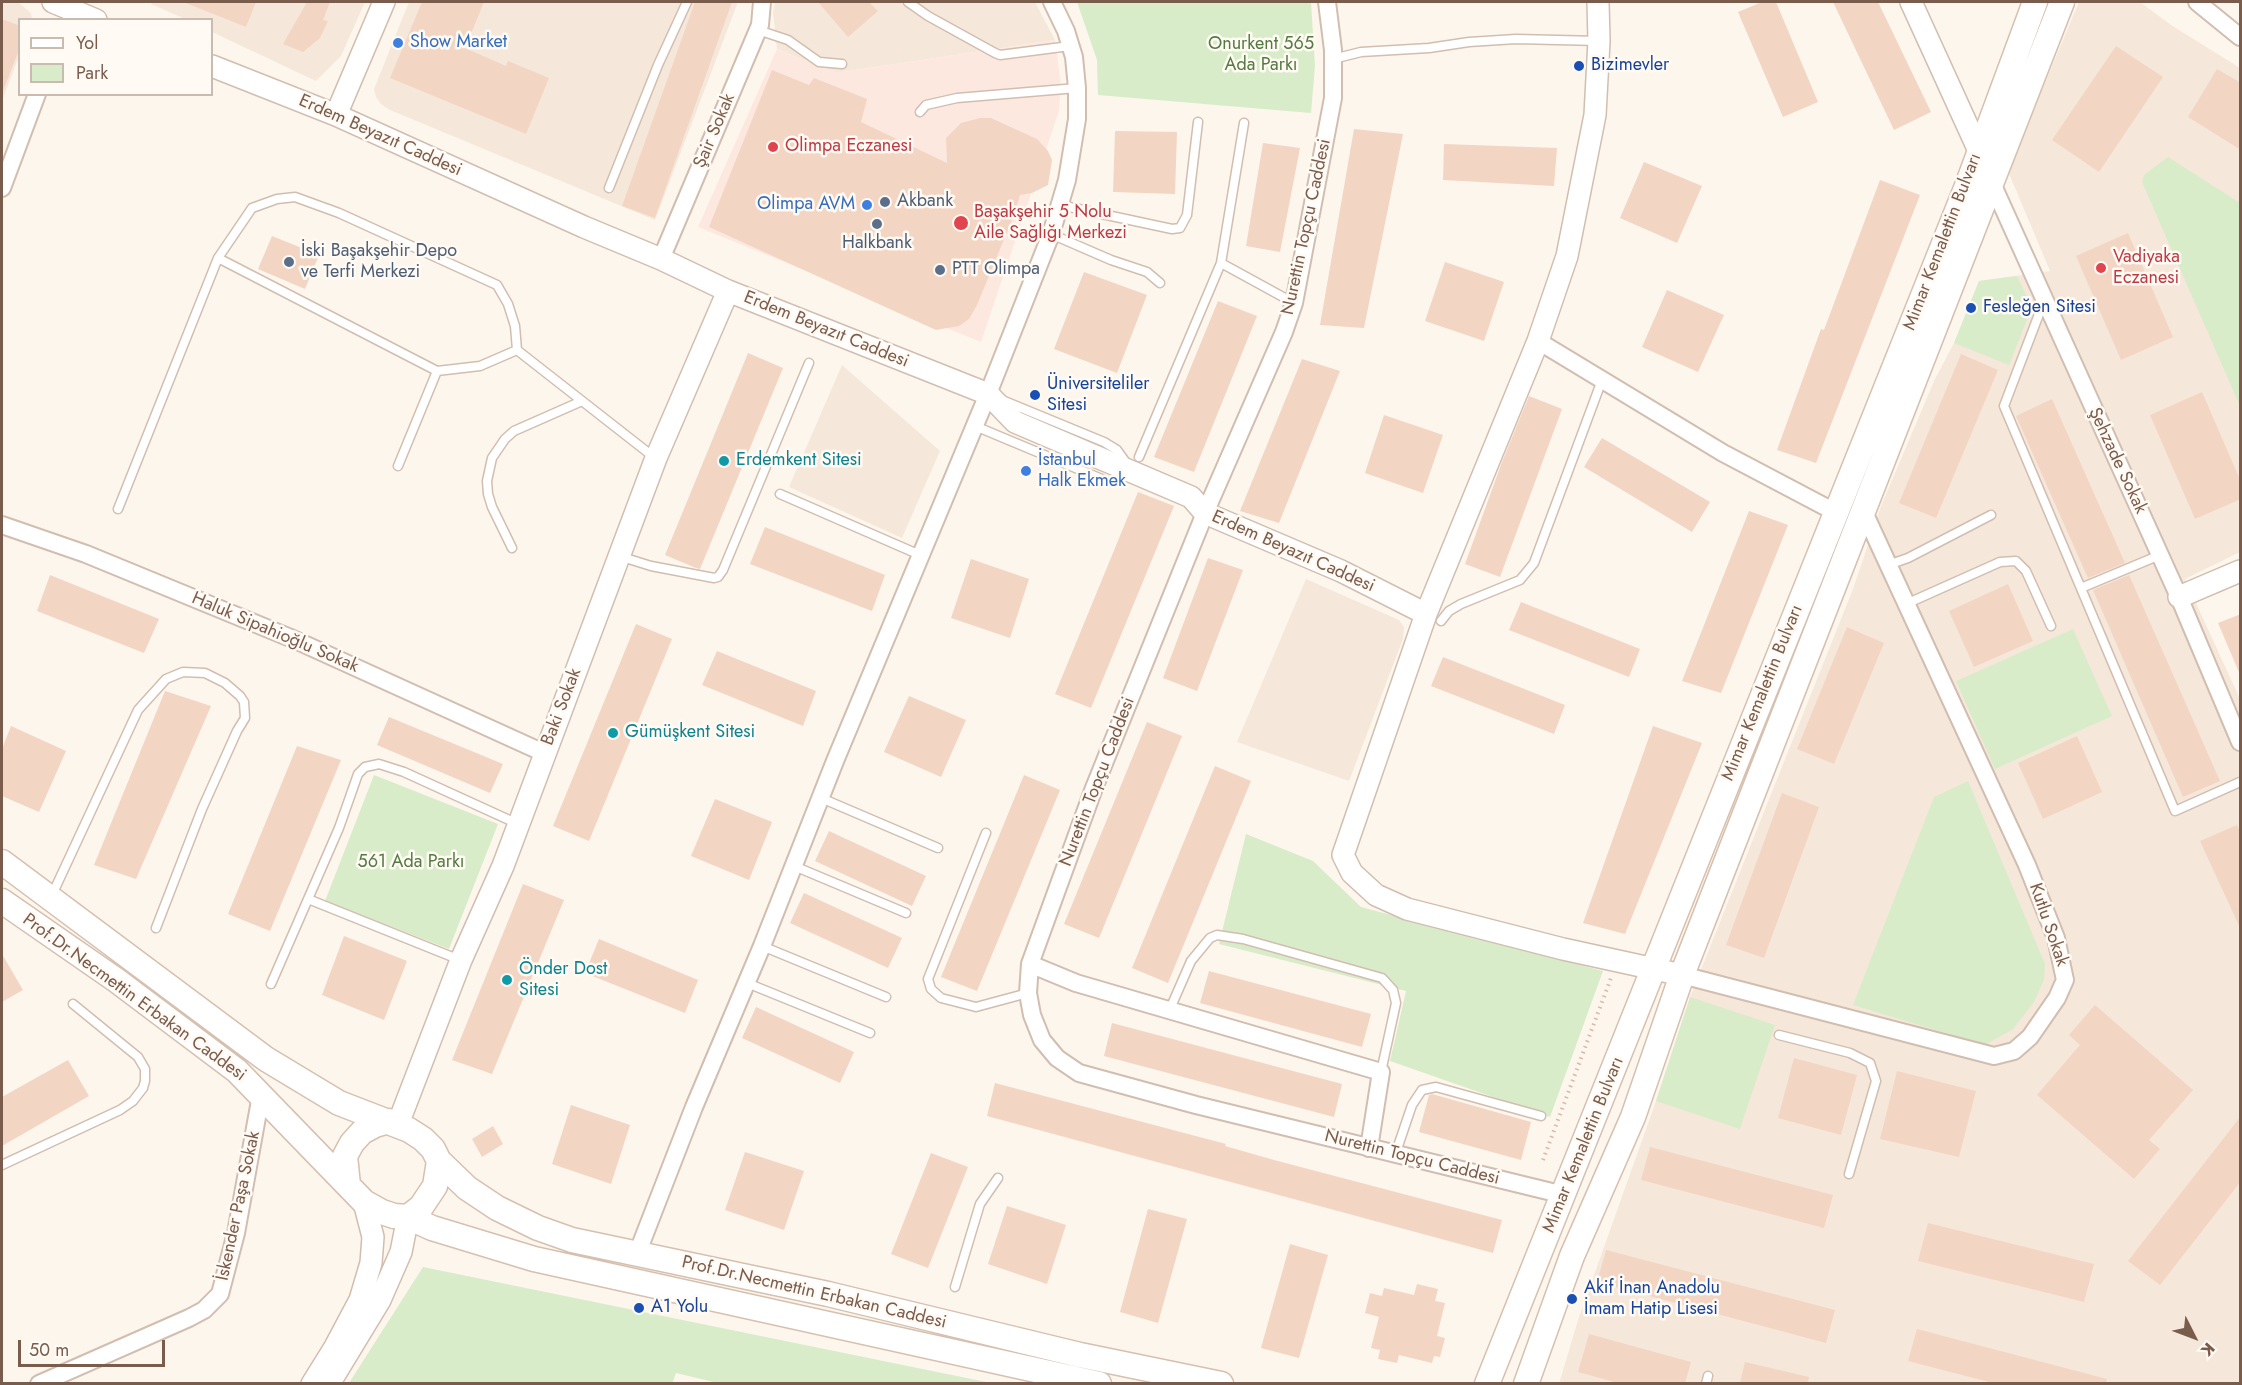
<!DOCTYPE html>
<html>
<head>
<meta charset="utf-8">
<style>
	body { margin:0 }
	#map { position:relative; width:2242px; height:1385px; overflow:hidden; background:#fdf6ec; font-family:Jost,sans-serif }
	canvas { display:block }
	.frame { position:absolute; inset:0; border:3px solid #7a5c4d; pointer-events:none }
	.legend { position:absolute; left:18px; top:18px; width:195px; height:78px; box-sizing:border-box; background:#fffaf3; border:2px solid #cabbb1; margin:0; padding:8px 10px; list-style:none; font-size:18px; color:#7a5c4d }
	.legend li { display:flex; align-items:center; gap:12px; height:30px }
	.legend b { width:30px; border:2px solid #cabbb1 }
	.north { position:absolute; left:2164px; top:1307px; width:60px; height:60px; -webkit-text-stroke:4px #fffaf3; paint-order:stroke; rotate:132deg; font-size:16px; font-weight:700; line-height:24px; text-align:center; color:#7a5c4d }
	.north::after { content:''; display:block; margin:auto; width:21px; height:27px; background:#7a5c4d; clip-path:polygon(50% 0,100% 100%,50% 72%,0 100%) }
	.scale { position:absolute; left:18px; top:1340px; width:147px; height:27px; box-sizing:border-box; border:3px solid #7a5c4d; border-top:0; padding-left:8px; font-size:18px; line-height:21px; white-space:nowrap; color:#7a5c4d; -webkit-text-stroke:4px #fffaf3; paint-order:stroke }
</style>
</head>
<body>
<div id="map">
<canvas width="2242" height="1385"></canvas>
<div class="frame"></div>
<ul class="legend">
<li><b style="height:8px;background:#fff"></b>Yol</li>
<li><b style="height:16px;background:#d8ecc9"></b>Park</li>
</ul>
<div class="north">K</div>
<div class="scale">50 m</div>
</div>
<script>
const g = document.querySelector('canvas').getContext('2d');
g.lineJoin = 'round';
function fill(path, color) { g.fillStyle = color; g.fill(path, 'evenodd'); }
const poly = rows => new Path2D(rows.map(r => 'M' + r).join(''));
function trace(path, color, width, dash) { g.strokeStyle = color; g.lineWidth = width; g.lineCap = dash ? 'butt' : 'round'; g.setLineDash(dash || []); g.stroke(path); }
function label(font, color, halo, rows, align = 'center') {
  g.font = font + ' Jost,sans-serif'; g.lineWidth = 5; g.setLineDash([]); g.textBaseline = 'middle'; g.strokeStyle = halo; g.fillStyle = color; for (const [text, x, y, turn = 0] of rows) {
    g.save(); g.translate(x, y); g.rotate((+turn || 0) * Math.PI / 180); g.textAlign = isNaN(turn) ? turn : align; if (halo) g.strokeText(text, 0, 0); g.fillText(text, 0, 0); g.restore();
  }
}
const residential = poly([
	[2,2,18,2,31,13,32,19,20,20,19,56,2,101],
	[152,2,365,2,341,56,316,81,212,32,212,20,185,19,151,4],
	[409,2,738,2,655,220,390,110,381,104,376,97,374,89],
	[775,2,1035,2,1055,40,836,73,777,49,773,13],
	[2079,2,2140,2,2171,25,2240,68,2240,552,2185,579,2240,699,2240,1383,1559,1384,1578,1320,1656,1101,1690,997,1853,589,1881,506,1935,379,1954,343,1979,281,2050,271,2008,171],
	[842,365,940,451,902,538,789,487],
	[1306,579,1399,620,1404,627,1403,639,1349,781,1237,742]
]);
const commercial = poly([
	[1055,40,1061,85,1059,111,981,342,698,227,777,49,836,73]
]);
const green = poly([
	[1077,2,1311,2,1315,66,1311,113,1098,95,1097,60],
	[2168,157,2240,203,2240,406,2142,182,2144,175],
	[2017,276,2032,307,2009,365,1954,343,1979,281],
	[2073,629,2112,716,1995,769,1956,681],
	[374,775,498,824,449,949,325,901],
	[1968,781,2045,964,2044,980,2034,1002,2013,1029,1985,1045,1853,1005,1934,797],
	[1246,834,1313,861,1361,907,1603,971,1550,1117,1390,1061,1406,991,1219,944],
	[1690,997,1775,1025,1740,1129,1656,1101],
	[423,1267,991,1383,722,1384,676,1373,672,1384,349,1383]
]);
const building = poly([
	[183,2,256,2,246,27],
	[307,2,330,2,323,20,328,21,320,38,303,52,283,44],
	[422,2,484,2,465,48,506,66,508,61,549,78,526,134,390,78],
	[695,2,732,2,655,218,622,206],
	[818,2,869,2,878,11,848,37],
	[1762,2,1776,2,1818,102,1783,117,1738,12],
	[1833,2,1878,2,1931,112,1894,130],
	[2,19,20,26,20,47,3,91],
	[2116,46,2163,77,2099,172,2052,140],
	[2217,69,2241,83,2241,150,2188,117],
	[772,70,809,85,814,78,867,99,861,122,947,163,946,138,961,123,980,118,991,118,1037,139,1048,151,1052,160,1048,185,1032,193,1020,195,1014,215,977,305,969,319,959,326,936,330,709,227],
	[1354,129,1403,134,1364,328,1320,325],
	[1115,131,1177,132,1175,194,1113,192],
	[1263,143,1300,148,1280,252,1246,246],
	[1444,144,1557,148,1554,186,1443,180],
	[1644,162,1702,186,1677,243,1620,218],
	[1880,180,1920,195,1816,463,1777,450,1821,329,1824,330],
	[2128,233,2173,337,2121,360,2076,256],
	[272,236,319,255,305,289,258,269],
	[1445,262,1504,282,1484,341,1425,321],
	[1084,272,1147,295,1117,373,1054,349],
	[1667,290,1724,315,1698,372,1642,347],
	[1218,301,1257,316,1194,472,1154,457],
	[748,353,783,368,700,569,696,568,665,555],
	[1961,354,1998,370,1936,518,1899,503],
	[1302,359,1340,371,1279,523,1240,511],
	[2202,392,2241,482,2241,499,2195,519,2150,415],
	[1529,396,1562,409,1500,577,1465,564,1502,462],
	[2052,399,2125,563,2088,578,2016,416],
	[1384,415,1443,435,1423,493,1365,473],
	[1602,438,1710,502,1692,532,1584,467],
	[1138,492,1174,506,1091,708,1055,694],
	[1749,511,1788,525,1721,693,1682,681],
	[765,527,885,575,872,611,750,564],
	[1208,558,1243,570,1197,691,1163,678],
	[971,559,1029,579,1010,638,951,618],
	[50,575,159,619,144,653,37,611],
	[2129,575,2220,781,2183,797,2093,590],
	[2008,584,2033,641,1974,667,1949,611],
	[1521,602,1640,649,1629,677,1509,630],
	[2241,614,2241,677,2218,623],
	[636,624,672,639,589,841,553,826],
	[1847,627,1884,643,1834,764,1797,749],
	[717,651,816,691,803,726,702,685],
	[1443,657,1565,705,1554,734,1431,686],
	[165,691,211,706,136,879,94,865],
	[909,696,966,720,941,777,884,752],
	[389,717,503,764,490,793,377,745],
	[1147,722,1182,736,1099,938,1064,924],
	[11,726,66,751,39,812,2,796,2,749],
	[1653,726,1702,743,1625,934,1583,923],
	[2077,736,2102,792,2043,819,2018,763],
	[297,746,341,760,270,931,228,914],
	[1215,766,1251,781,1168,983,1132,968],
	[1024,775,1060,790,977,991,941,977],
	[1782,793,1819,807,1764,958,1726,945],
	[715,799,772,822,749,880,691,856],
	[2237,825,2241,834,2241,930,2200,841],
	[829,831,926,876,912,906,815,861],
	[523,884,564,900,492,1074,452,1060],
	[804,893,902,938,888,968,790,923],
	[344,936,407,961,384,1020,322,995],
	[599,939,698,980,685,1013,585,973],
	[2,954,23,990,2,1002],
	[1209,971,1371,1014,1362,1047,1200,1003],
	[2095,1005,2193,1090,2149,1140,2160,1149,2134,1179,2037,1095,2080,1045,2069,1035],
	[756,1007,854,1052,840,1083,742,1038],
	[1112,1023,1342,1084,1334,1117,1104,1056],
	[1794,1058,1857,1075,1841,1135,1778,1118],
	[68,1060,89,1096,2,1146,2,1097],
	[1897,1071,1976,1091,1959,1157,1880,1139],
	[995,1083,1226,1144,1225,1146,1274,1160,1502,1220,1493,1253,987,1116],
	[1432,1094,1531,1122,1521,1160,1419,1132,1429,1095],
	[571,1105,630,1125,611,1184,552,1164],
	[2241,1116,2241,1181,2160,1285,2128,1261],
	[493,1126,503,1144,482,1157,472,1139],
	[1650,1147,1833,1195,1824,1228,1641,1180],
	[745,1152,804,1171,784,1230,725,1210],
	[931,1153,968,1167,928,1268,891,1254],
	[1007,1206,1066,1225,1047,1284,988,1264],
	[1148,1209,1187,1219,1158,1323,1120,1312],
	[1928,1223,2094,1264,2084,1302,1918,1261],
	[1290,1244,1328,1255,1299,1358,1261,1348],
	[1606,1250,1835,1310,1826,1343,1597,1282],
	[1417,1284,1438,1289,1435,1301,1445,1303,1437,1336,1445,1338,1440,1357,1434,1356,1432,1363,1399,1355,1397,1363,1378,1359,1380,1350,1371,1348,1379,1317,1365,1313,1370,1293,1382,1296,1384,1288,1414,1295],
	[1917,1329,2107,1379,2106,1383,1993,1383,1908,1361],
	[1589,1334,1691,1362,1685,1383,1618,1383,1578,1372],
	[1745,1362,1809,1377,1808,1383,1740,1383]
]);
const path = poly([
	[1543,1160,1611,978]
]);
const service = poly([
	[908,2,928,16,995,53,1000,55,1070,46],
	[758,30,788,40,819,62,842,64],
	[1333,59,1361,52,1429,48,1469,42,1516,39,1599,41],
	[920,112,926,105,957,98,1077,88],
	[609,188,658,65,687,2],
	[1060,205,1172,229,1180,228,1187,215,1198,122],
	[1051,234,1111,260,1147,272,1160,283],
	[218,258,437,371,480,366,517,350],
	[1221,263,1294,303],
	[2044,301,2004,406,2175,811,2240,782],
	[1002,400,1104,442,1117,450,1127,464],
	[975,426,1109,482,1130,475],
	[1139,457,1221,263,1244,123],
	[398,466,437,371],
	[780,494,920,555],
	[118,509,218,258,252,208,277,199,295,197,339,213,497,285,508,304,515,326,517,350,655,458],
	[512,548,492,507,488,494,487,481,492,458,505,439,514,431,582,401],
	[619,556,651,566,714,578,718,577,723,570,809,363],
	[1888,565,1908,558,1991,515],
	[2081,588,2160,555],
	[1906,604,2000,562,2016,561,2026,571,2051,626],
	[1441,621,1449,611,1461,604,1520,580,1534,563,1602,380],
	[821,798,938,848],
	[986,833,928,979,931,989,941,998,976,1007,1028,993],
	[794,866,906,913],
	[52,895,138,710,166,679,183,672,205,673,225,683,240,696,244,702,245,718,237,731,202,809,156,928],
	[308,899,460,960],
	[762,946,886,997],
	[747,983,870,1033],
	[271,984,339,828,358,774,365,767,379,764,404,772,518,824],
	[1170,1009,1191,961,1210,938,1217,935,1243,939,1382,978,1393,990,1396,1003,1381,1072],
	[1779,1035,1850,1053,1870,1063,1876,1081,1849,1174],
	[1395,1155,1412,1105,1422,1090,1436,1087,1541,1116],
	[2,1165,120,1110,133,1101,143,1088,145,1081,145,1069,138,1057,73,1004],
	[955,1287,980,1204,998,1178],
	[1706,1384,1708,1376]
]);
const minor = poly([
	[1327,2,1333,50,1333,98,1294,303,1284,332,1205,513,1094,788,1030,964,1028,993,1032,1015,1042,1040,1057,1058,1079,1073,1196,1105,1564,1195],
	[2197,2,2240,37],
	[1991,181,2179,597,2240,742],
	[2,188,37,94],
	[661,259,760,25,762,2],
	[1538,341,1723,453,1835,512],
	[2,525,86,554,293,639,544,753],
	[1030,964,1076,983,1381,1072,1369,1148],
	[1682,975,1994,1056,2014,1051,2030,1037,2057,998,2065,980,2056,938,2027,865,1863,510],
	[637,1254,694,1107,762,946,835,761,988,394,1051,234,1067,180,1077,119,1077,88,1074,57,1066,31,1052,2],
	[39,1384,189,1318,204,1310,220,1294,236,1233,261,1095]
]);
const tertiary = poly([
	[53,2,96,20],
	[1598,2,1599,41,1595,115,1567,256,1538,341,1426,614,1343,855,1352,873,1376,895,1407,909,1563,949,1682,975],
	[1911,2,1979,151],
	[212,66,336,115,584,227,661,259,728,291,988,394,1015,422,1191,497,1205,513,1341,571,1426,614],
	[336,115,384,2],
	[2179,597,2240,571],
	[398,1124,461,960,503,866,656,458,728,291],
	[312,1384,335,1347,360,1300,371,1263,373,1237,364,1202],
	[329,1384,380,1300,401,1252,408,1217]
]);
const secondary = poly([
	[2,862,266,1059,339,1103,409,1130,423,1139,433,1149,439,1161,467,1188,497,1208,538,1228,572,1240,828,1294,1080,1355,1221,1384],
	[2,901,116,980,237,1071,364,1202,382,1212,394,1216,408,1217,421,1207,435,1186,439,1161],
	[348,1185,345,1156,352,1143,362,1132,375,1125,389,1121],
	[408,1217,432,1228,534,1259,1099,1384],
	[1487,1384,1967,186,2035,2],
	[1526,1384,1572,1256,1633,1117,1682,975,2062,2]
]);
const markers = [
	[398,43,6,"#3f7fe0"],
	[1579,66,6,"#1a4fb4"],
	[773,147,6,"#e0444e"],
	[885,202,6,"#5c6f8a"],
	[867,205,6,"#3f7fe0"],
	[961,223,8,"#e0444e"],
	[877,224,6,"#5c6f8a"],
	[289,262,6,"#5c6f8a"],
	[2101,268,6,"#e0444e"],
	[940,270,6,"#5c6f8a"],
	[1971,308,6,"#1a4fb4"],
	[1035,395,6,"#1a4fb4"],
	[724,461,6,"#0f9aa8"],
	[1026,471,6,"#3f7fe0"],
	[613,733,6,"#0f9aa8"],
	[507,980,6,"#0f9aa8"],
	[1572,1299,6,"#1a4fb4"],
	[639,1308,6,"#1a4fb4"]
];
const shopNames = [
	["Show Market",410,43],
	["Olimpa AVM",855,205,"right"],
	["İstanbul",1038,461],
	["Halk Ekmek",1038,482]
];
const parkNames = [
	["Onurkent 565",1261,45],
	["Ada Parkı",1261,66],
	["561 Ada Parkı",411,863]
];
const transitNames = [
	["Bizimevler",1591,66],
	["Fesleğen Sitesi",1983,308],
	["Üniversiteliler",1047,385],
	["Sitesi",1047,406],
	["Akif İnan Anadolu",1584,1289],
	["İmam Hatip Lisesi",1584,1310],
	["A1 Yolu",651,1308]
];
const streetNames = [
	["Şair Sokak",715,131,-67],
	["Erdem Beyazıt Caddesi",380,136,24],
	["Nurettin Topçu Caddesi",1307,227,-78],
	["Mimar Kemalettin Bulvarı",1943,242,-69],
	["Erdem Beyazıt Caddesi",826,330,22],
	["Şehzade Sokak",2117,461,65],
	["Erdem Beyazıt Caddesi",1293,552,24],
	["Haluk Sipahioğlu Sokak",275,633,23],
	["Mimar Kemalettin Bulvarı",1763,693,-68],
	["Baki Sokak",562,707,-69],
	["Nurettin Topçu Caddesi",1098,782,-69],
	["Kutlu Sokak",2048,925,71],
	["Prof.Dr.Necmettin Erbakan Caddesi",134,998,36],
	["Mimar Kemalettin Bulvarı",1584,1145,-68],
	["Nurettin Topçu Caddesi",1412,1158,14],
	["İskender Paşa Sokak",239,1206,-78],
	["Prof.Dr.Necmettin Erbakan Caddesi",814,1293,13]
];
const healthNames = [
	["Olimpa Eczanesi",785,147],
	["Başakşehir 5 Nolu",974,213],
	["Aile Sağlığı Merkezi",974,234],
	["Vadiyaka",2113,258],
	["Eczanesi",2113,279]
];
const serviceNames = [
	["Akbank",897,202],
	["Halkbank",877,244,"center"],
	["İski Başakşehir Depo",301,252],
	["ve Terfi Merkezi",301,273],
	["PTT Olimpa",952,270]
];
const cultureNames = [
	["Erdemkent Sitesi",736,461],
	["Gümüşkent Sitesi",625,733],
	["Önder Dost",519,970],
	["Sitesi",519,991]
];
fill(residential, '#f5e8da');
fill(commercial, '#fde8e0');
fill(green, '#d8ecc9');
fill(building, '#f3d5c3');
trace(service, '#d1beb0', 11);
trace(minor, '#d1beb0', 20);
trace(tertiary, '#d1beb0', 24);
trace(secondary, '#d6c0b0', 27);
trace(path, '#d9b8a5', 4, [1.5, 4.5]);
trace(service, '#fff', 8);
trace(minor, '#fff', 16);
trace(tertiary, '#fff', 21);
trace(secondary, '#fff', 24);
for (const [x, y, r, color] of markers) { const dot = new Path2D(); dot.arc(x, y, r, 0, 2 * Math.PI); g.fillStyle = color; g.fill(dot); trace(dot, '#fffaf3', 2); }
label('18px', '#366cbe', '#fffaf3', shopNames, 'left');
label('18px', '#537a41', '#fffaf3', parkNames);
label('18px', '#164399', '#fffaf3', transitNames, 'left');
label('18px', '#7a5c4d', '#fffaf3', streetNames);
label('18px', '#be3a42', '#fffaf3', healthNames, 'left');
label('18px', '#4e5e75', '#fffaf3', serviceNames, 'left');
label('18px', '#0d838f', '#fffaf3', cultureNames, 'left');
</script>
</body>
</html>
